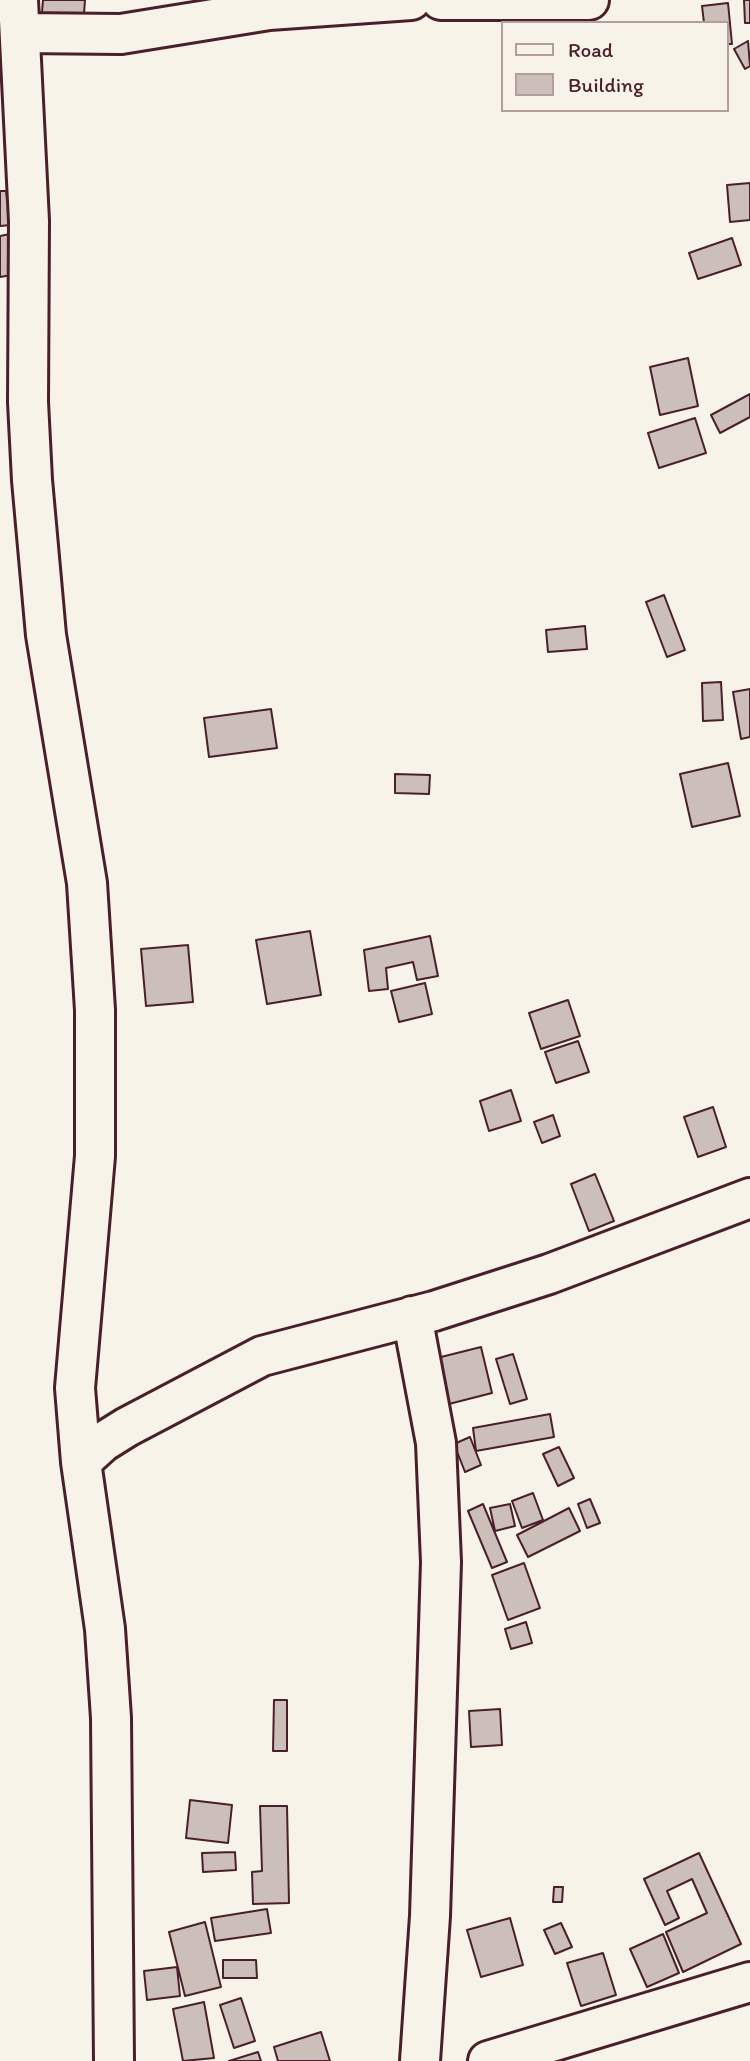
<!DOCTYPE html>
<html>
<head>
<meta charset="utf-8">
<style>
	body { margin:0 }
	#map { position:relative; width:750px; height:2061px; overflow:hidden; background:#f7f3e8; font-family:Itim,sans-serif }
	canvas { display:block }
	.legend { position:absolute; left:501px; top:21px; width:228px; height:91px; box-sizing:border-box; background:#f7f3e8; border:2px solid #b29e9c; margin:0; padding:9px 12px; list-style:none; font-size:21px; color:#4a1f2b }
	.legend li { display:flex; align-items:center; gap:14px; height:35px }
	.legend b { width:35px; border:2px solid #b29e9c }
</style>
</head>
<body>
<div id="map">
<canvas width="750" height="2061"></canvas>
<ul class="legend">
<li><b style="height:9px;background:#f7f3e8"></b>Road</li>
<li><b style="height:19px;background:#ccbfb9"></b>Building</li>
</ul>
</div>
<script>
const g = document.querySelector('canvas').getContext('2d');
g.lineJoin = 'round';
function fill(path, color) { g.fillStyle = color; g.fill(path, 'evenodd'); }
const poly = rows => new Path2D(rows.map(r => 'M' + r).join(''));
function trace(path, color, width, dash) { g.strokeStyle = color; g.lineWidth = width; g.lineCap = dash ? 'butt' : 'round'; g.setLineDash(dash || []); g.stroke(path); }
const building = poly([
	[43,0,85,0,83,27,41,24,43,0],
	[744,0,750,0,750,23,745,23,744,0],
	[728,3,732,44,727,44,727,23,704,23,702,6,728,3],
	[748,41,750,66,745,69,734,49,748,41],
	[750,183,750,220,730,222,727,185,750,183],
	[0,191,6,191,11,225,0,226,0,191],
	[10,234,17,274,0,277,0,236,10,234],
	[732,238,741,265,698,279,689,253,732,238],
	[688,358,698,406,660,415,650,367,688,358],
	[750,394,750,417,720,433,711,415,750,394],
	[695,418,706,453,659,468,648,433,695,418],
	[664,595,685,650,667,657,646,602,664,595],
	[585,626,587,649,548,652,546,630,585,626],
	[721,682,723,720,703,721,702,683,721,682],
	[750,689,750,737,741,739,733,692,750,689],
	[271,709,277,748,209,757,204,718,271,709],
	[728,763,740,816,692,827,680,774,728,763],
	[395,774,430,775,429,794,395,793,395,774],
	[310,931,321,995,267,1004,256,940,310,931],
	[430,936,438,976,417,980,413,962,386,968,388,989,369,991,364,950,430,936],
	[188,945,193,1002,146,1006,141,949,188,945],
	[425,983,432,1014,399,1022,391,991,425,983],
	[568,1000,580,1036,541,1049,529,1013,568,1000],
	[578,1041,589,1072,556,1083,545,1052,578,1041],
	[511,1090,521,1121,489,1131,480,1101,511,1090],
	[713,1107,726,1147,698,1157,684,1117,713,1107],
	[553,1115,560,1136,542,1143,534,1122,553,1115],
	[595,1174,614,1221,589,1231,571,1184,595,1174],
	[481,1347,492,1393,441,1406,429,1360,481,1347],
	[513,1354,527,1399,510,1404,496,1359,513,1354],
	[550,1414,554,1437,476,1451,473,1428,550,1414],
	[470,1437,481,1465,465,1472,454,1444,470,1437],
	[559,1447,574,1478,558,1486,543,1454,559,1447],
	[533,1493,543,1520,522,1528,512,1501,533,1493],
	[590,1499,600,1523,587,1528,578,1504,590,1499],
	[483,1504,507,1562,492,1568,468,1511,483,1504],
	[510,1504,515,1526,495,1531,490,1508,510,1504],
	[569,1508,580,1531,528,1557,517,1535,569,1508],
	[524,1563,540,1608,508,1620,492,1575,524,1563],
	[526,1622,532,1643,511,1649,505,1629,526,1622],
	[274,1700,287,1700,287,1751,273,1751,274,1700],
	[500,1709,502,1745,471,1747,469,1711,500,1709],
	[190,1800,232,1805,228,1843,186,1838,190,1800],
	[260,1806,287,1806,289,1903,253,1904,252,1872,262,1871,260,1806],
	[235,1852,236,1870,203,1872,202,1853,235,1852],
	[699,1853,741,1944,683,1972,666,1932,707,1913,692,1879,667,1891,679,1918,665,1925,644,1879,699,1853],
	[554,1887,563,1887,562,1902,553,1902,554,1887],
	[267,1909,271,1933,215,1941,211,1918,267,1909],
	[510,1918,523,1965,481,1977,467,1930,510,1918],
	[205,1922,221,1987,185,1996,169,1932,205,1922],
	[561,1923,572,1947,555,1954,544,1930,561,1923],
	[663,1934,679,1973,647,1987,630,1949,663,1934],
	[603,1953,616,1995,581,2006,567,1963,603,1953],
	[223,1960,256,1960,257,1978,223,1978,223,1960],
	[177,1967,180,1996,147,2000,144,1971,177,1967],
	[241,1998,255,2041,234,2048,220,2005,241,1998],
	[204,2002,214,2058,183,2061,173,2009,204,2002],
	[321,2032,330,2061,278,2061,274,2047,321,2032],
	[258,2052,261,2061,229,2061,258,2052]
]);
const minor = poly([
	[18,0,29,221,28,402,32,480,46,635,87,883,95,1010,95,1156,75,1388,81,1462,105,1629,111,1718,114,2061],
	[441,0,589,0],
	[20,33,121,34,269,10,411,0],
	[412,1316,436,1443,441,1562,430,1916,420,2061],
	[81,1462,103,1442,127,1427,262,1356,434,1311,549,1274,750,1198],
	[488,2061,750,1982]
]);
fill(building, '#ccbfb9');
trace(building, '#4a1f2b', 2);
trace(minor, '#4a1f2b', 44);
trace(minor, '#f7f3e8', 38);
</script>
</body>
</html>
